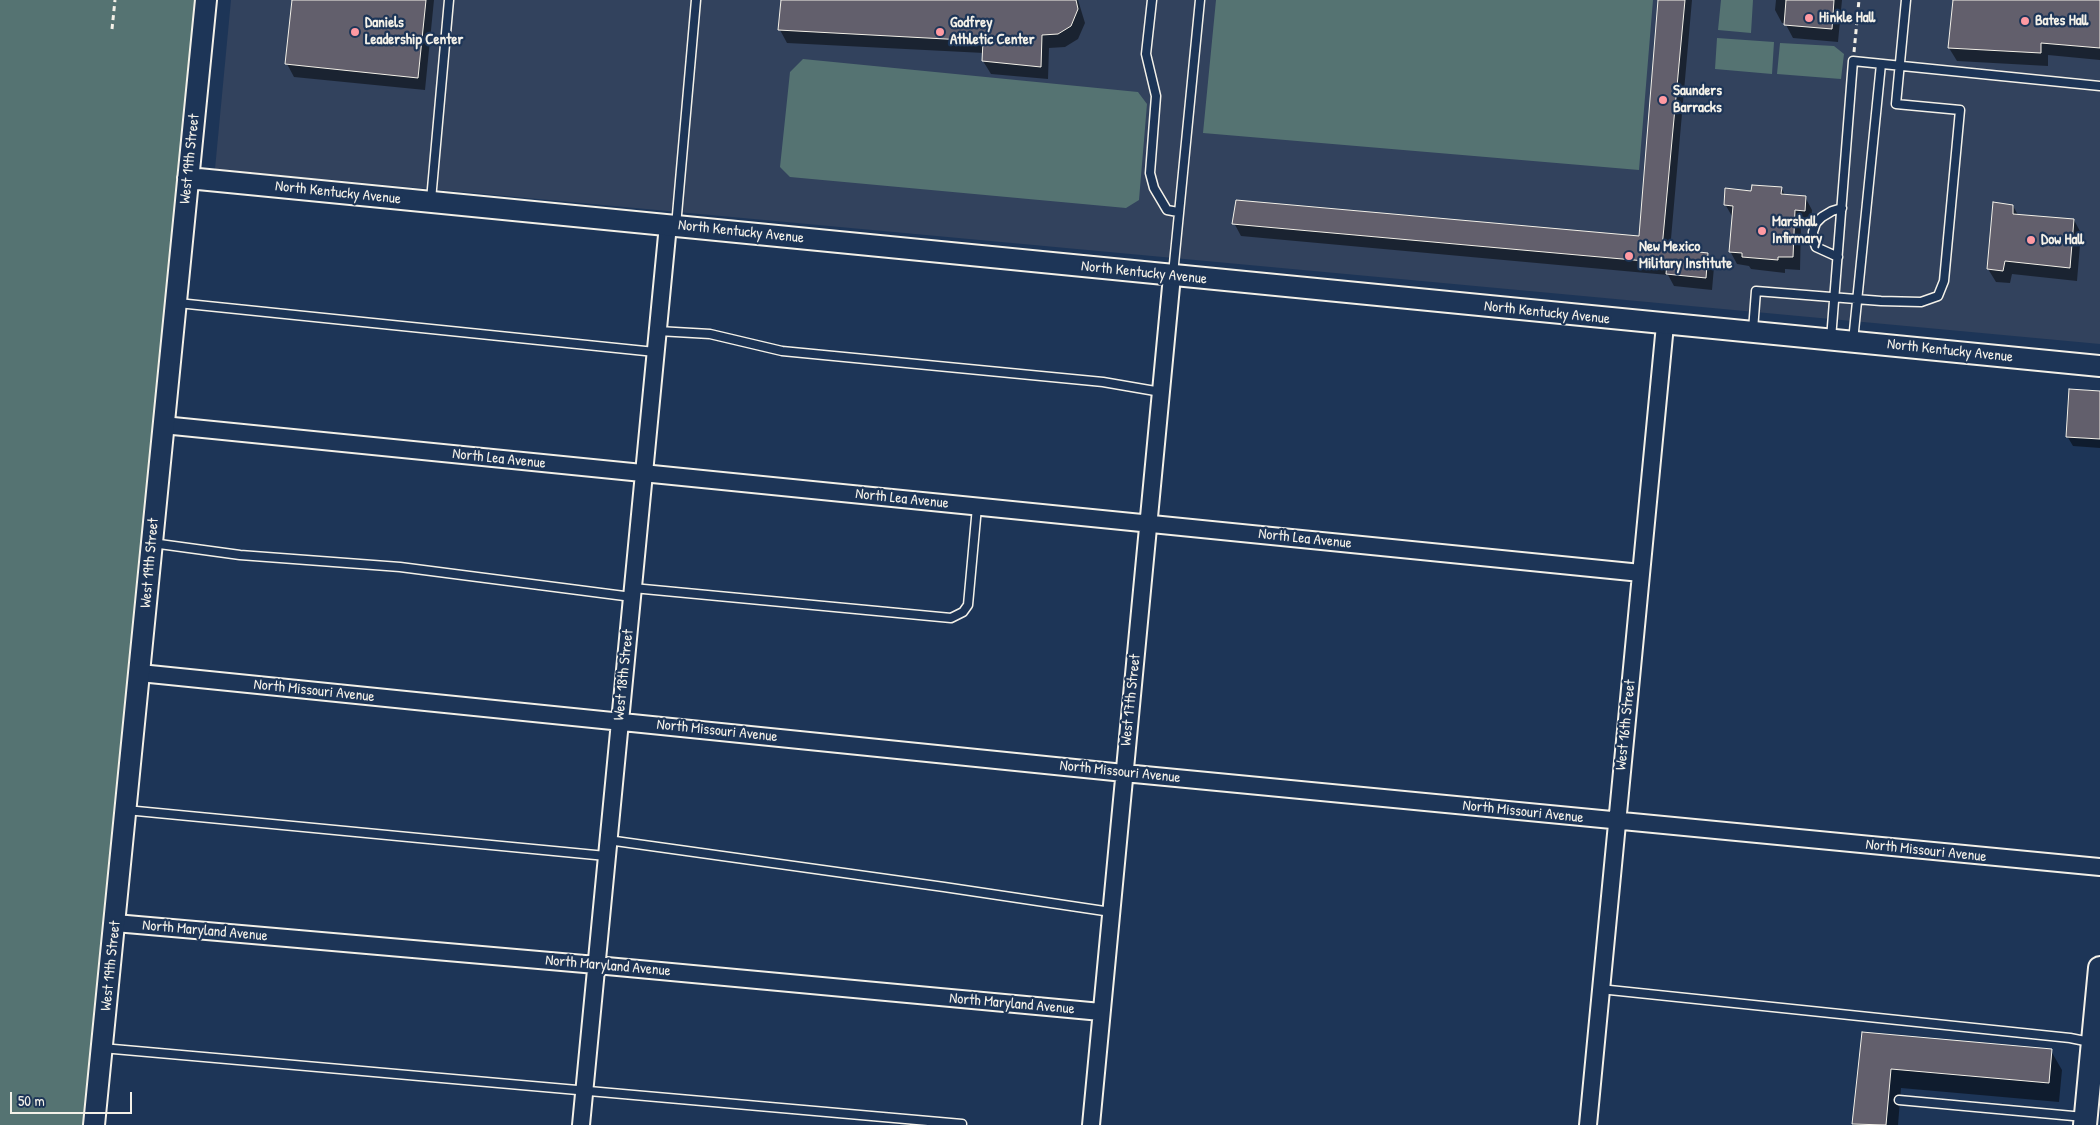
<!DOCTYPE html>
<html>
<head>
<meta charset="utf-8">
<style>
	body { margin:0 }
	#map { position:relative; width:2100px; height:1125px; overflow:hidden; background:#1d3557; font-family:"Patrick Hand",sans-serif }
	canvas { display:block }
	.scale { position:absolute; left:10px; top:1092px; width:122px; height:22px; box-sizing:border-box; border:2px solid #f4f1e8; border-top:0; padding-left:6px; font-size:15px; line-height:18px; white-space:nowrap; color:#f4f1e8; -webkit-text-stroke:4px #1d3557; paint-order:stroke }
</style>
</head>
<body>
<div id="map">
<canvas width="2100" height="1125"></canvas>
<div class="scale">50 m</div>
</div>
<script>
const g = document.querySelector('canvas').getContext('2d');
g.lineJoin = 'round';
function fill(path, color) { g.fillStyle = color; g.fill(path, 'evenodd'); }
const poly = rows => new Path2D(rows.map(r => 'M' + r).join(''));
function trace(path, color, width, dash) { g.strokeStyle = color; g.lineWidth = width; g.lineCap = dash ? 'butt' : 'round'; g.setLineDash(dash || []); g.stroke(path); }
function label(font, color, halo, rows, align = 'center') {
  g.font = font + ' "Patrick Hand",sans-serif'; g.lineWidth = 4.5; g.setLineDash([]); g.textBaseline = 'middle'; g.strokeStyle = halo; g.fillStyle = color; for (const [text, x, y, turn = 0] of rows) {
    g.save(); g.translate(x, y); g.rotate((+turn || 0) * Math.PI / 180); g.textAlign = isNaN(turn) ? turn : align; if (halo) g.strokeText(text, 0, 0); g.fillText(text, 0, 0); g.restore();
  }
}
const built = poly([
	[231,0,2100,0,2100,344,215,169]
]);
const green = poly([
	[0,0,206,0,94,1125,0,1125],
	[1216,0,1653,0,1639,170,1203,133],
	[1721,0,1753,0,1751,33,1718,30],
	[1717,38,1774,42,1772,74,1715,69],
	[1780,43,1834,46,1844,54,1841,79,1777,74],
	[803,59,1138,92,1147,104,1139,200,1126,208,790,177,780,167,790,72]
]);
const shadow = poly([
	[293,0,434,0,425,90,294,77,287,64],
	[782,0,1078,0,1085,23,1078,39,1065,47,1049,48,1048,79,991,74,983,61,984,53,787,43,780,30],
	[1660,0,1692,0,1670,250,1707,254,1714,267,1712,290,1674,286,1668,275,1241,236,1234,223,1640,238],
	[1776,0,1842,0,1838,42,1793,38,1785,23,1782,23,1775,10],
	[1954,0,2100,0,2100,60,2048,55,2048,66,1957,61,1949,48],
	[1782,189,1785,195,1805,197,1812,210,1811,224,1801,223,1800,270,1785,269,1785,273,1751,269,1749,266,1737,264,1730,251,1733,218,1725,204,1752,192],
	[2013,206,2018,215,2074,220,2081,233,2077,281,2012,274,2010,283,1996,282,1988,269],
	[2100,392,2100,448,2073,446,2067,436],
	[1863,1034,2051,1051,2062,1070,2059,1102,1901,1088,1898,1125,1853,1125]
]);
const building = poly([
	[292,0,426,0,418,78,285,64,292,0],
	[781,0,1076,0,1078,9,1071,26,1058,34,1042,35,1041,67,982,61,983,41,778,30,781,0],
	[1658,0,1685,0,1662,248,1708,253,1706,278,1666,274,1667,263,1232,224,1236,200,1639,236,1658,0],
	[1786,0,1834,0,1832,29,1784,25,1786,0],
	[1953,0,2100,0,2100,48,2041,43,2041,53,1948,48,1953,0],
	[1752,185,1782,187,1781,194,1806,196,1805,211,1795,210,1793,257,1778,257,1778,260,1742,257,1742,253,1729,252,1733,206,1724,205,1725,188,1751,191,1752,185],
	[1993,202,2013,205,2013,214,2074,219,2070,268,2005,261,2003,271,1987,269,1993,202],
	[2069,389,2100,391,2100,439,2066,437,2069,389],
	[1862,1032,2052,1049,2049,1083,1891,1069,1886,1125,1852,1124,1862,1032]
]);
const path = poly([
	[112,29,115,0],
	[1854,52,1859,0]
]);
const service = poly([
	[1152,0,1146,54,1156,96,1150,173,1154,188,1167,210,1178,212],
	[431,200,449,0],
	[676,226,696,0],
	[1838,257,1816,247,1813,239,1813,232,1816,223,1822,217,1832,211,1842,208],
	[1173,274,1200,0],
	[178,303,655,352],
	[1753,330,1756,291,1881,301,1921,302,1938,296,1944,281,1960,110,1896,104,1906,0],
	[658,331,710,334,782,351,1103,382,1161,392],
	[1831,339,1853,61,2100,86],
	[1853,341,1881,64],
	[152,543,240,555,400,567,632,597],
	[633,588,951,618,963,612,968,605,977,507],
	[126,810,606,856],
	[608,840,944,887,1111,912],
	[1600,989,2070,1038,2090,1042],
	[102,1048,962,1124],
	[1899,1100,2084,1117]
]);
const minor = poly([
	[163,425,1641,573],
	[140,673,1124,773,2100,867],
	[115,923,596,965,1101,1012],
	[581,1125,668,225],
	[1091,1125,1172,276],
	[1588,1125,1665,325]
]);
const tertiary = poly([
	[188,178,2100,366],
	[94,1125,206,0]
]);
const secondary = poly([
	[2085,1125,2100,968]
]);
const markers = [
	[1809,18,5,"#ff9aa2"],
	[2025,21,5,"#ff9aa2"],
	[355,32,5,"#ff9aa2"],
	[940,32,5,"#ff9aa2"],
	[1663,100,5,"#ff9aa2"],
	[1762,231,5,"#ff9aa2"],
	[2031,240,5,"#ff9aa2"],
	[1629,256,5,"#ff9aa2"]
];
const poiNames = [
	["Hinkle Hall",1819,18],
	["Bates Hall",2035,21],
	["Daniels",365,23],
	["Leadership Center",365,40],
	["Godfrey",950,23],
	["Athletic Center",950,40],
	["Saunders",1673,91],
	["Barracks",1673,108],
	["Marshall",1772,222],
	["Infirmary",1772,239],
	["Dow Hall",2041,240],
	["New Mexico",1639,247],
	["Military Institute",1639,264]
];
const streetNames = [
	["West 19th Street",190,159,-84],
	["North Kentucky Avenue",338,193,6],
	["North Kentucky Avenue",741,232,6],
	["North Kentucky Avenue",1144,273,6],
	["North Kentucky Avenue",1547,313,6],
	["North Kentucky Avenue",1950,351,6],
	["North Lea Avenue",499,459,6],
	["North Lea Avenue",902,499,6],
	["North Lea Avenue",1305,539,6],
	["West 19th Street",150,563,-85],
	["West 18th Street",624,675,-84],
	["North Missouri Avenue",314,691,6],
	["West 17th Street",1131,700,-84],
	["West 16th Street",1626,725,-84],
	["North Missouri Avenue",717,731,6],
	["North Missouri Avenue",1120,772,6],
	["North Missouri Avenue",1523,812,6],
	["North Missouri Avenue",1926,851,6],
	["North Maryland Avenue",205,931,5],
	["West 19th Street",111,966,-84],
	["North Maryland Avenue",608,966,5],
	["North Maryland Avenue",1012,1004,5]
];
fill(built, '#32425d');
fill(green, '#557372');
fill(shadow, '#0007');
fill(building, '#625f6c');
trace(building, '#f4f1e8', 1);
trace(service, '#f4f1e8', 11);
trace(minor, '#f4f1e8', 20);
trace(tertiary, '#f4f1e8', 24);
trace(secondary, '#f4f1e8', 26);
trace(path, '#f4f1e8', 3, [5, 4]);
trace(service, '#1d3557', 8);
trace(minor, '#1d3557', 16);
trace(tertiary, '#1d3557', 20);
trace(secondary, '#1d3557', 22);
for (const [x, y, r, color] of markers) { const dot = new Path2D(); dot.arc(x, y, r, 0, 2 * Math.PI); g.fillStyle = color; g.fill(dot); trace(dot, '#1d3557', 2); }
label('bold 15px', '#f4f1e8', '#1d3557', poiNames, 'left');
label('15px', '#f4f1e8', '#1d3557', streetNames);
</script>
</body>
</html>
